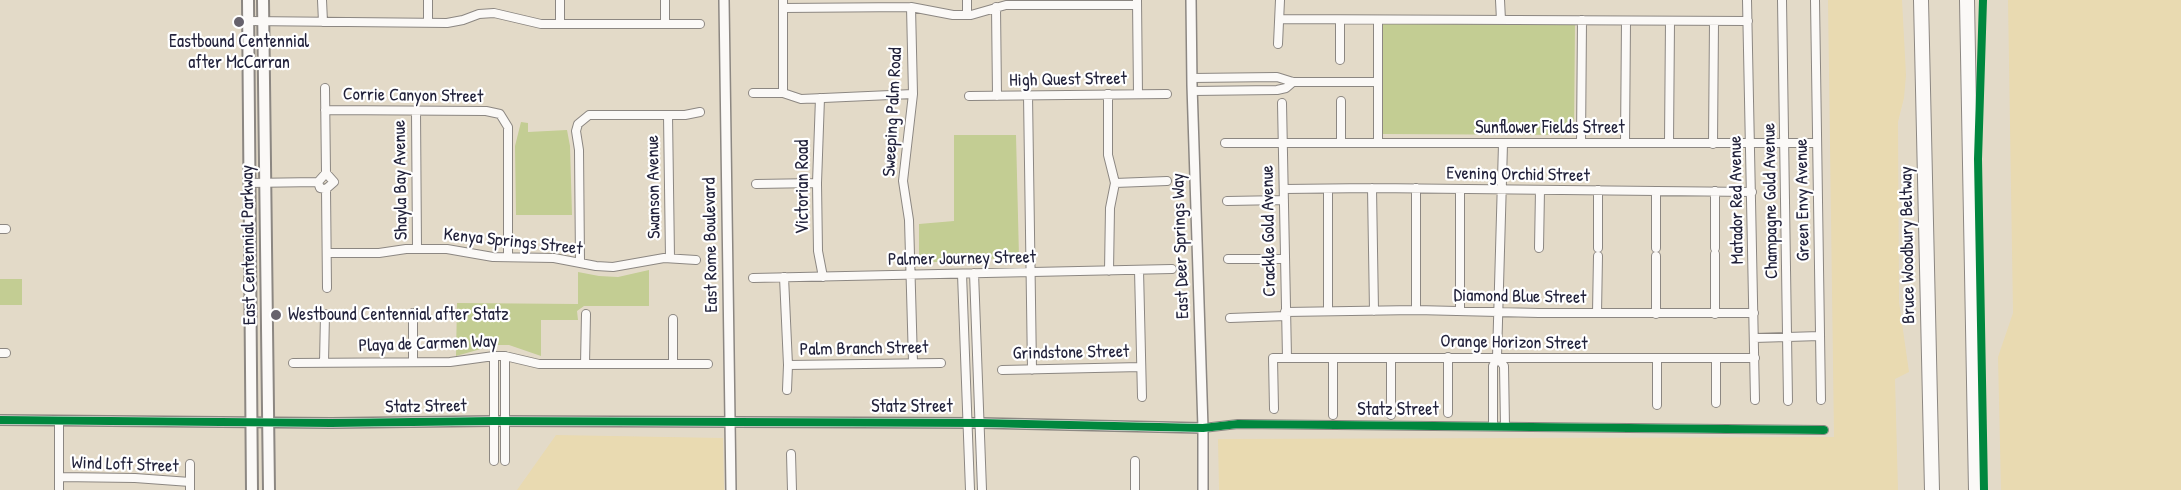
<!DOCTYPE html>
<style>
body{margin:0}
canvas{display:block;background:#e3dac8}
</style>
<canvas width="2181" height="490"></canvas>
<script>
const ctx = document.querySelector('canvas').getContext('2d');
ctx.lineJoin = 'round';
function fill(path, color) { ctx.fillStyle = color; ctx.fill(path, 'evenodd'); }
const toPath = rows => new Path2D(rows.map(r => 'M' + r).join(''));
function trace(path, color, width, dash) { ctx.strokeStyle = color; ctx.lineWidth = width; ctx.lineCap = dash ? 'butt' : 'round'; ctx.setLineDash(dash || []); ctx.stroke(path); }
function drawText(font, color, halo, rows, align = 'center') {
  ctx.font = font + ' "Patrick Hand",sans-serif'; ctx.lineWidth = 4.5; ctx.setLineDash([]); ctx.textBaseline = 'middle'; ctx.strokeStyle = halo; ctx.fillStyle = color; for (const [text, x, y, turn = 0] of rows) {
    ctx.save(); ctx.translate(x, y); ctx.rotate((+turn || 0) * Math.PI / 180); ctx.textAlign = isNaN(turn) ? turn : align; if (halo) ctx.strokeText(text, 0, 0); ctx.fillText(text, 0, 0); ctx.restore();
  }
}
const green = toPath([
 [1381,22,1575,23,1574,135,1381,134],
 [521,122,528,123,528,132,567,130,570,146,572,215,516,215,515,146],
 [954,135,1016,135,1019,257,919,263,919,224,954,221],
 [649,270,649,306,584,306,577,311,578,320,541,320,541,356,509,345,495,345,456,356,457,303,578,304,578,272,599,276,618,277],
 [0,279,22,279,22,305,0,305]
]);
const sand = toPath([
 [1828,0,1902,0,1906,75,1904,98,1898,122,1899,302,1909,372,1895,379,1898,490,1219,490,1218,439,1834,437],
 [2008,0,2181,0,2181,490,2001,490,1998,357,2013,313],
 [556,435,723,438,724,490,517,490]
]);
const minor = toPath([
 [322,0,323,22],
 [560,0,560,24],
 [783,0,783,93],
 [967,0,967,15],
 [1137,0,1138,94],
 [1500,0,1501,20],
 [1747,0,1755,400],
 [1782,0,1788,401],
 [1815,0,1821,400],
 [911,7,913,94,903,181,909,220,913,362],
 [996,7,997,96],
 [783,8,911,7,953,15,971,15,1006,5,1137,5],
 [1281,19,1748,21],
 [248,21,447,23,463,20,479,14,494,13,541,24,700,24],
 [428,22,428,0],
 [665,24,665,0],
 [1278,44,1280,0],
 [1340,60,1340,20],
 [1192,78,1277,77,1293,82,1378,82],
 [325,88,326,173],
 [1192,91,1277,90,1286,88,1293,82],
 [753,93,783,93,801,99,913,94],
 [1108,94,1108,155,1115,183,1110,208,1109,271],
 [1028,95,1032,370],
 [969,96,1167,94],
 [820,98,817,183,818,251,823,277],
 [1282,103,1287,358],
 [325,110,486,111,500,114,508,127,508,257],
 [416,111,417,249],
 [668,115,670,258],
 [1225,143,1817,143],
 [1341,143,1341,101],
 [1378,143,1378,20],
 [1581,143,1582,20],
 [1625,143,1626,21],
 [1669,143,1670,21],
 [1713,144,1714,21],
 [326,173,334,182,326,189,320,188,318,182,326,173],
 [249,183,318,182],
 [1115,183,1167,181],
 [756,184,817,183],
 [1372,188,1374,311],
 [326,189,327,288],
 [1284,189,1372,188,1752,192],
 [1328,189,1328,311],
 [1460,189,1460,311],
 [1656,191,1656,248],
 [1715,191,1715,248],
 [1227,201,1284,200],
 [0,229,6,229],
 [1539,248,1540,190],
 [1598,248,1598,190],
 [327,253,379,253,406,249,447,249,493,257,554,258,596,266,613,267,664,258,696,260],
 [1656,256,1656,314],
 [1228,259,1285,259],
 [580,262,579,150,576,131,578,124,589,115,685,115,700,112],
 [1139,270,1142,397],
 [974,273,982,490],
 [962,274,970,490],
 [784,277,788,365,787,390],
 [753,278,1172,269],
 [1416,310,1416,188],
 [1285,312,1416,310,1539,313,1754,313],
 [413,313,413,362],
 [1597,313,1598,256],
 [1715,314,1715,254],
 [1230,318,1286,316],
 [1754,338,1820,336],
 [0,353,6,353],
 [1497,357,1504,366,1505,426],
 [1333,358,1333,415],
 [1391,358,1391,415],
 [1657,359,1657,405],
 [293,363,450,362,494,356,505,356,539,364,708,364],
 [324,363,325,314],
 [585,364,586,314],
 [673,364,673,319],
 [788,365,941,363],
 [1002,370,1141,367],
 [1716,403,1716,359],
 [1274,409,1273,358,1755,358],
 [1448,413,1448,357],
 [1493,426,1493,366,1497,357,1503,144],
 [1203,428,1238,424,1824,430],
 [791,454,792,490],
 [494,461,494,356],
 [505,461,505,356],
 [1135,461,1135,490],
 [190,464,190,490],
 [59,477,135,478,190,482],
 [59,490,59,421]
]);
const tertiary = toPath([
 [724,0,731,490],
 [1191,0,1192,85,1203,428,1203,490],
 [0,420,331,423,494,421,981,423,1203,428]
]);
const secondary = toPath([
 [248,0,252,490],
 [263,0,269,490]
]);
const motorway = toPath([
 [1921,0,1932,490],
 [1967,0,1976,490]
]);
const cycleway = toPath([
 [1983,0,1978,159,1984,490],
 [0,420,331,423,494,421,981,423,1203,428,1238,424,1824,430]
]);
const markers = [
 [239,22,6,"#66626c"],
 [276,315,6,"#66626c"]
];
const poiNames = [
 ["Eastbound Centennial",239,42],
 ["after McCarran",239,63],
 ["Westbound Centennial after Statz",288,315,"left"]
];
const streetNames = [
 ["High Quest Street",1068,80,-1],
 ["Corrie Canyon Street",413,96,1],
 ["Sweeping Palm Road",893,112,-87],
 ["Sunflower Fields Street",1550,128],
 ["Evening Orchid Street",1518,175,1],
 ["Shayla Bay Avenue",401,180,-91],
 ["Swanson Avenue",654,187,-91],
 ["Victorian Road",803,187,-90],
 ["Matador Red Avenue",1737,200,-91],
 ["Green Envy Avenue",1803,200,-91],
 ["Champagne Gold Avenue",1771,201,-91],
 ["Crackle Gold Avenue",1269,231,-91],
 ["Kenya Springs Street",513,242,6],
 ["East Centennial Parkway",249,245,-91],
 ["East Rome Boulevard",711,245,-91],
 ["Bruce Woodbury Beltway",1908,245,-91],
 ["East Deer Springs Way",1181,246,-92],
 ["Palmer Journey Street",962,259,-1],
 ["Diamond Blue Street",1520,297,1],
 ["Orange Horizon Street",1514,343,1],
 ["Playa de Carmen Way",428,344,-2],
 ["Palm Branch Street",864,349,-1],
 ["Grindstone Street",1071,353,-1],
 ["Statz Street",426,407,-1],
 ["Statz Street",912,407],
 ["Statz Street",1398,410],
 ["Wind Loft Street",125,465,2]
];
fill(green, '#c3cd93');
fill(sand, '#e9dab1');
trace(minor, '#8c8782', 10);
trace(tertiary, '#8c8782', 12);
trace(secondary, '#8c8782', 14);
trace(motorway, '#8c8782', 16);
trace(minor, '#fbf9f7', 8);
trace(tertiary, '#fbf9f7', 9);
trace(secondary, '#fbf9f7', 10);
trace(motorway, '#fbf9f7', 14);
trace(cycleway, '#00873e', 8);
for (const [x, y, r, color] of markers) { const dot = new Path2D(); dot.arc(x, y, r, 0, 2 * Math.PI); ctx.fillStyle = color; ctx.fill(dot); trace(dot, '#fff', 2); }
drawText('18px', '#22223b', '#fff', poiNames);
drawText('18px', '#22223b', '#fff', streetNames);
</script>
